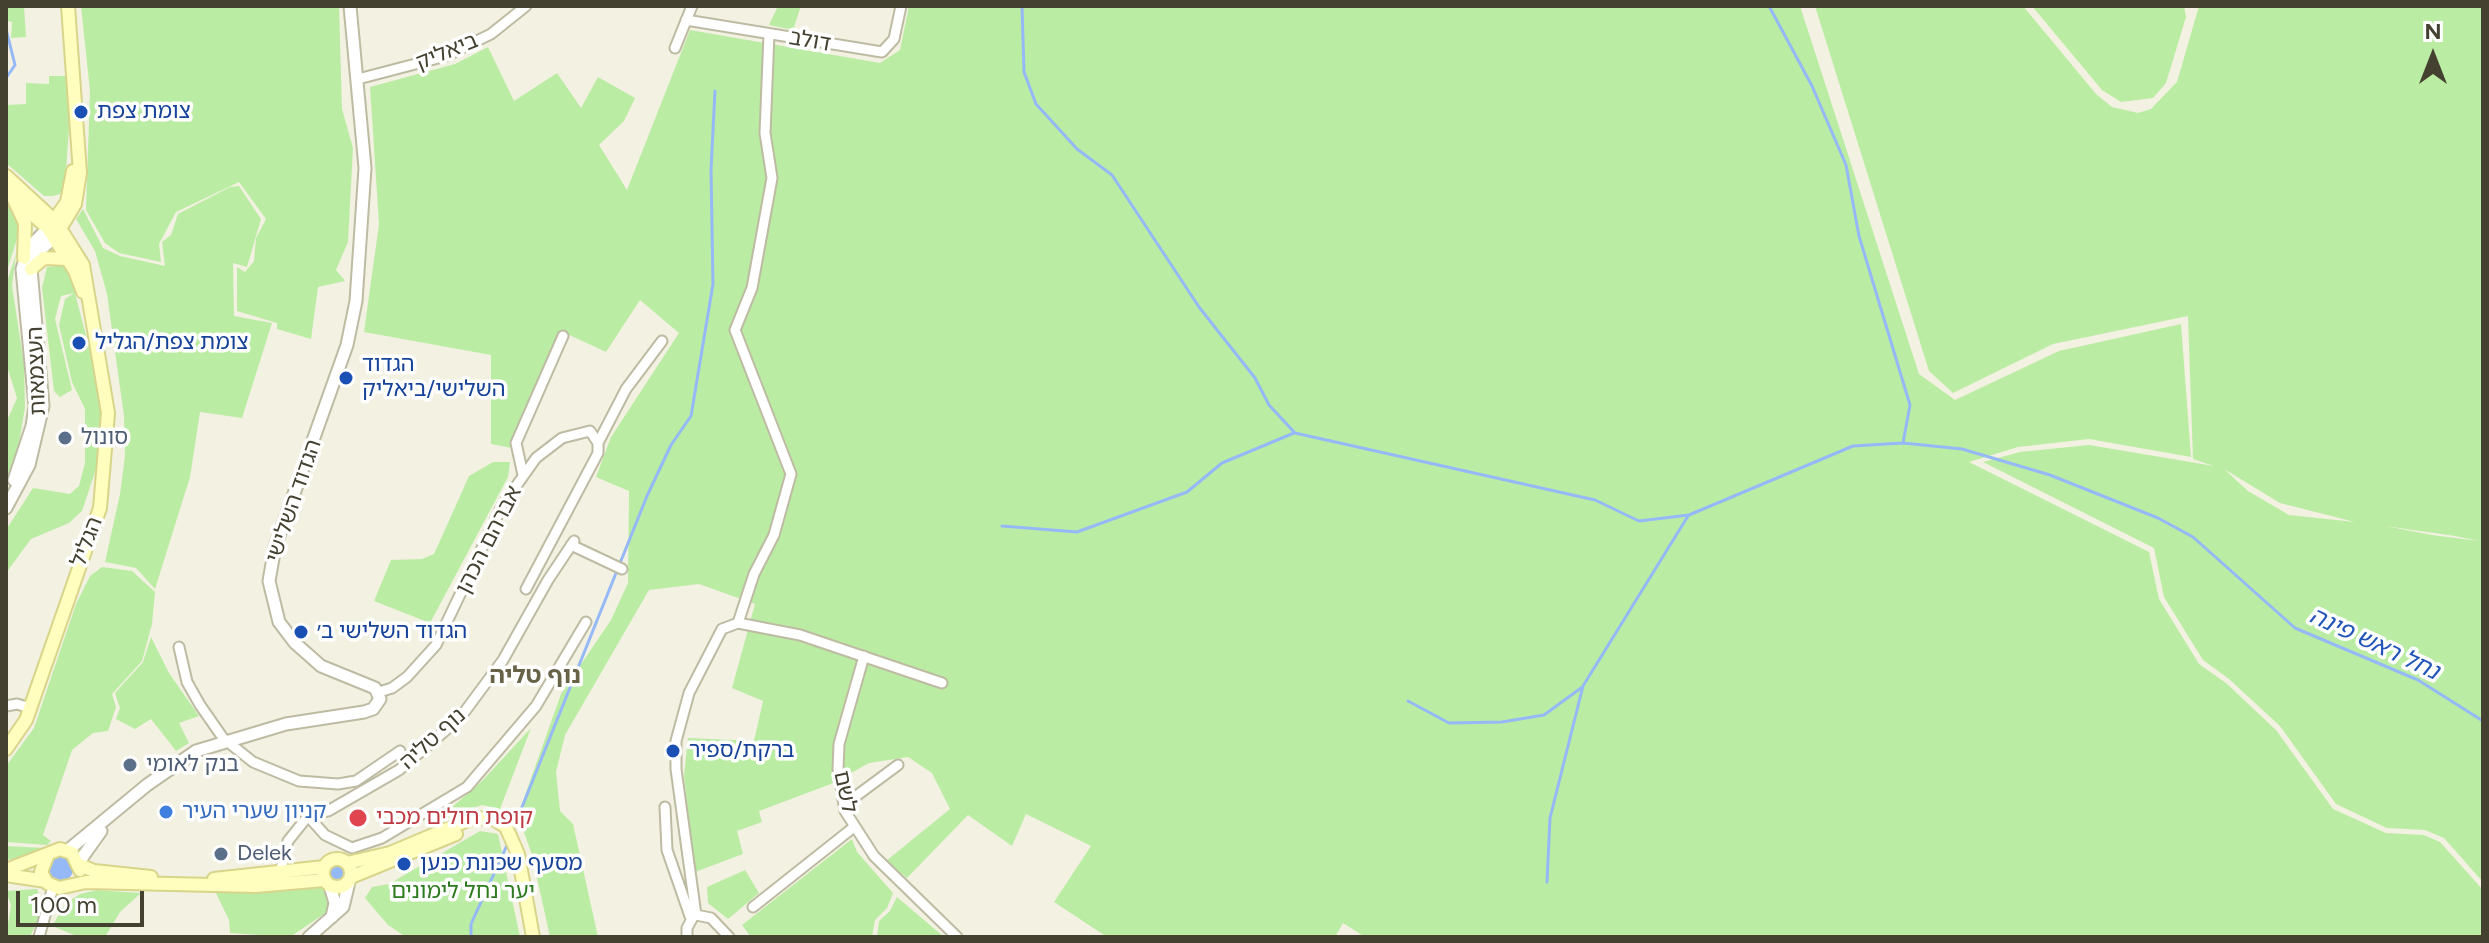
<!DOCTYPE html>
<meta charset="utf-8">
<style>
body{margin:0}
#map{position:relative;width:2489px;height:943px;overflow:hidden;background:#f3f1e1;font-family:Figtree,sans-serif}
canvas{display:block}
.frame{position:absolute;inset:0;border:8px solid #444131;pointer-events:none}
.north{position:absolute;left:2393px;top:16px;width:80px;height:80px;-webkit-text-stroke:6px #fff;paint-order:stroke;rotate:0deg;font-size:22px;font-weight:700;line-height:32px;text-align:center;color:#444131}
.north::after{content:'';display:block;margin:auto;width:28px;height:36px;background:#444131;clip-path:polygon(50% 0,100% 100%,50% 72%,0 100%)}
.scale{position:absolute;left:16px;top:891px;width:128px;height:36px;box-sizing:border-box;border:4px solid #444131;border-top:0;padding-left:10px;font-size:24px;line-height:28px;white-space:nowrap;color:#444131;-webkit-text-stroke:6px #fff;paint-order:stroke}
</style>
<div id="map">
<canvas width="2489" height="943"></canvas>
<div class="frame"></div>
<div class="north">N</div>
<div class="scale">100 m</div>
</div>
<script>
const ctx = document.querySelector('canvas').getContext('2d');
ctx.lineJoin = 'round';
function fill(path, color) { ctx.fillStyle = color; ctx.fill(path, 'evenodd'); }
const toPath = rows => new Path2D(rows.map(r => 'M' + r).join(''));
function trace(path, color, width, dash) { ctx.strokeStyle = color; ctx.lineWidth = width; ctx.lineCap = dash ? 'butt' : 'round'; ctx.setLineDash(dash || []); ctx.stroke(path); }
function drawText(font, color, halo, rows, align = 'center') {
  ctx.font = font + ' Figtree,"Noto Sans Hebrew",sans-serif'; ctx.lineWidth = 7; ctx.setLineDash([]); ctx.textBaseline = 'middle'; ctx.strokeStyle = halo; ctx.fillStyle = color; for (const [text, x, y, turn = 0] of rows) {
    ctx.save(); ctx.translate(x, y); ctx.rotate((+turn || 0) * Math.PI / 180); ctx.textAlign = isNaN(turn) ? turn : align; if (halo) ctx.strokeText(text, 0, 0); ctx.fillText(text, 0, 0); ctx.restore();
  }
}
const green = toPath([
 [6,6,24,6,26,37,11,38,12,22,6,21],
 [81,6,339,6,342,109,353,148,348,242,336,270,345,281,318,287,311,339,277,329,277,323,237,311,237,267,245,272,254,261,256,238,266,219,239,182,176,212,159,244,161,262,119,253,105,243,86,210,90,91],
 [778,6,801,6,793,30,769,25],
 [909,6,1800,6,1919,374,1955,400,2059,351,2181,324,2191,457,2089,439,2018,447,1969,462,2149,552,2159,599,2199,664,2226,683,2276,730,2333,809,2386,833,2424,835,2440,842,2483,890,2483,937,1365,937,1343,923,1335,937,1107,937,1054,902,1091,846,1026,814,1012,846,968,815,907,878,886,861,950,809,932,773,908,757,869,763,831,784,759,811,762,822,737,831,743,854,695,872,684,776,688,738,754,741,763,701,732,688,755,604,699,584,649,590,565,735,556,772,560,811,573,824,598,937,550,937,532,855,518,815,561,694,611,620,628,583,629,491,596,477,611,437,679,333,640,300,606,352,565,333,512,448,491,444,491,355,364,332,379,224,370,87,455,64,488,47,514,101,557,73,581,108,598,77,635,98,624,121,599,145,627,190,690,30,880,63,900,50],
 [1815,6,2023,6,2096,94,2112,107,2138,113,2151,109,2177,82,2199,6,2483,6,2483,882,2444,838,2425,830,2387,828,2336,804,2280,726,2229,679,2203,660,2164,597,2154,548,1983,462,2020,452,2089,445,2214,466,2193,459,2188,316,2053,344,1953,393,1929,371],
 [2224,469,2280,503,2355,522,2289,515,2248,491],
 [2385,526,2455,536,2479,541,2432,535],
 [2032,6,2184,6,2186,17,2166,83,2153,98,2121,102,2102,90],
 [49,76,69,76,70,114,65,185,60,194,53,196,44,196,6,163,6,105,26,104,26,83,49,84],
 [239,186,261,219,247,267,233,263,234,316,272,323,242,418,200,412,190,477,155,589,136,568,105,562,120,494,125,456,124,416,107,294,95,251,76,219,83,209,103,248,120,256,165,266,162,242,171,235,178,214,230,187],
 [6,196,18,212,20,229,6,274],
 [16,254,12,286,24,364,25,407,18,450,6,483,6,423,17,398,6,363,6,285],
 [67,265,80,291,75,293,103,402,104,445,82,511,69,523,31,539,6,573,6,530,33,488,70,494,79,486,85,463,85,409,72,382,59,325,65,299,74,293,61,296,55,319,72,390,60,397,54,391,42,288,47,267],
 [493,462,510,462,508,477,430,623,374,601,391,560,422,559,434,554,469,476],
 [102,567,132,571,155,592,152,624,142,661,112,694,116,707,108,731,93,733,72,750,43,835,51,841,47,845,6,842,6,766,34,728,76,604,90,576],
 [151,637,169,673,199,716,179,723,189,743,176,751,151,719,135,729,116,719,120,708,115,693,143,662],
 [531,728,500,809,482,805,461,812,420,835,482,781],
 [480,831,498,834,520,937,406,937,388,925,365,898,372,887,389,884],
 [852,839,857,852,893,893,887,908,875,920,872,937,751,937,742,925],
 [6,846,46,848,31,856,6,860],
 [745,870,759,893,728,919,708,903,707,887],
 [315,885,328,891,330,910,290,937,230,933,229,920,214,889],
 [37,889,44,905,30,937,6,937,11,905,6,891],
 [97,890,141,893,120,912,105,937,79,937,52,926,66,903,80,894],
 [897,897,944,937,877,937,879,921,890,911]
]);
const water = toPath([
 '49 869a12 12 0 1 1 24 0a12 12 0 1 1-24 0Z',
 '327 874a11 11 0 1 1 22 0a11 11 0 1 1-22 0Z'
]);
const stream = toPath([
 [1022,6,1024,72,1036,104,1077,149,1112,175,1199,307,1255,378,1269,405,1295,433,1595,500,1639,521,1689,515,1853,446,1903,443],
 [1769,6,1812,86,1846,165,1859,236,1910,405,1903,443,1962,449,2050,475,2158,518,2193,537,2295,628,2418,680,2483,721],
 [6,29,15,65,6,78],
 [1002,526,1077,532,1187,492,1222,463,1294,433],
 [1408,701,1449,723,1502,722,1544,715,1581,688],
 [512,832,647,496,671,445,691,416,713,284,711,170,715,91],
 [1547,882,1550,818,1583,686,1688,516],
 [471,937,471,924,508,843]
]);
const minor = toPath([
 [686,20,882,52,894,39,901,6],
 [675,48,692,6],
 [358,79,446,56,491,34,526,6],
 [598,443,626,389,662,341],
 [523,475,516,443,563,336],
 [571,545,622,569],
 [738,623,754,574,774,535,791,474,735,330,752,288,772,178,765,133,769,34],
 [179,647,187,682,200,705,223,738,253,762,299,781,338,784,356,781,400,751],
 [864,656,839,744,838,769,845,811,874,856,957,937],
 [379,692,392,688,407,677,436,645,502,506,536,458,562,438,590,431,598,443,598,453,526,589],
 [6,706,17,704,30,708],
 [844,805,898,765],
 [665,807,667,850,691,919],
 [308,816,325,835,352,848,382,838,467,787,536,706,586,622],
 [280,873,288,841,308,816,328,811,399,770,460,718,503,660,548,580,574,541],
 [753,907,854,827],
 [696,915,676,769,676,741,689,693,722,629,738,623,800,635,942,683],
 [696,915,711,918,729,937],
 [39,937,53,887],
 [687,937,687,928,693,917]
]);
const tertiary = toPath([
 [14,480,32,426,35,406,22,269,28,249,48,228],
 [6,508,29,465,43,406,31,269,38,252,55,237],
 [67,851,147,785,196,751,286,724,364,712,373,709,380,699,375,688,321,666,295,643,279,622,269,581,275,547,347,345,356,301,365,168,350,6],
 [79,862,101,831],
 [330,886,335,903,332,917],
 [309,937,343,907,349,882]
]);
const secondary = toPath([
 [6,176,56,222,83,265,108,413,100,508,26,720,6,749],
 [6,192,48,228,75,271,83,292],
 [15,202,25,223,24,258],
 [50,226,67,202,73,171],
 [55,237,75,204,80,173,68,6],
 [31,269,44,258,67,259],
 [48,854,41,872,47,883,59,888,86,882,256,886,324,880],
 '323 873a14 14 0 1 1 28 0a14 14 0 1 1-28 0Z',
 [347,863,390,853,473,818,494,819,506,827,518,854,533,937],
 [80,865,94,871,151,877],
 [6,870,60,849,72,853,80,870],
 [6,875,46,881],
 [351,877,456,834],
 [214,879,324,867]
]);
const markers = [
 [81,112,8,"#1a4fb4"],
 [79,343,8,"#1a4fb4"],
 [346,378,8,"#1a4fb4"],
 [65,438,8,"#5c6f8a"],
 [301,632,8,"#1a4fb4"],
 [673,751,8,"#1a4fb4"],
 [130,765,8,"#5c6f8a"],
 [166,812,8,"#3f7fe0"],
 [358,818,10,"#e0444e"],
 [221,854,8,"#5c6f8a"],
 [404,864,8,"#1a4fb4"]
];
const streetNames = [
 ["דולב",810,41,10],
 ["ביאליק",447,52,-22],
 ["העצמאות",37,371,-92],
 ["הגדוד השלישי",294,501,-71],
 ["אברהם הכהן",489,540,-63],
 ["הגליל",87,542,-69],
 ["נוף טליה",433,739,-42],
 ["לשם",845,792,78]
];
const transitNames = [
 ["צומת צפת",97,112],
 ["צומת צפת/הגליל",95,343],
 ["הגדוד",362,365],
 ["השלישי/ביאליק",362,390],
 ["הגדוד השלישי ב׳",317,632],
 ["ברקת/ספיר",689,751],
 ["מסעף שכונת כנען",420,864]
];
const serviceNames = [
 ["סונול",81,438],
 ["בנק לאומי",146,765],
 ["Delek",237,854]
];
const shopNames = [
 ["קניון שערי העיר",182,812]
];
const healthNames = [
 ["קופת חולים מכבי",376,818]
];
const parkNames = [
 ["יער נחל לימונים",463,892]
];
const waterNames = [
 ["נחל ראש פינה",2374,644,25]
];
const neighbourhoodNames = [
 ["נוף טליה",535,676]
];
fill(green, '#bbeca4');
fill(water, '#95b8f7');
trace(stream, '#95b8f7', 3);
trace(minor, '#bebba3', 13);
trace(tertiary, '#bebba3', 15);
trace(secondary, '#d8d58b', 16);
trace(minor, '#fff', 9);
trace(tertiary, '#fff', 11);
trace(secondary, '#fffebe', 12);
for (const [x, y, r, color] of markers) { const dot = new Path2D(); dot.arc(x, y, r, 0, 2 * Math.PI); ctx.fillStyle = color; ctx.fill(dot); trace(dot, '#fff', 3); }
drawText('22px', '#444131', '#fff', streetNames);
drawText('22px', '#164399', '#fff', transitNames, 'left');
drawText('22px', '#4e5e75', '#fff', serviceNames, 'left');
drawText('22px', '#366cbe', '#fff', shopNames, 'left');
drawText('22px', '#be3a42', '#fff', healthNames, 'left');
drawText('22px', '#2d7b1f', '#fff', parkNames);
drawText('italic 24px', '#2155ba', '#fff', waterNames);
drawText('bold 24px', '#686247', '#fff', neighbourhoodNames);
</script>
